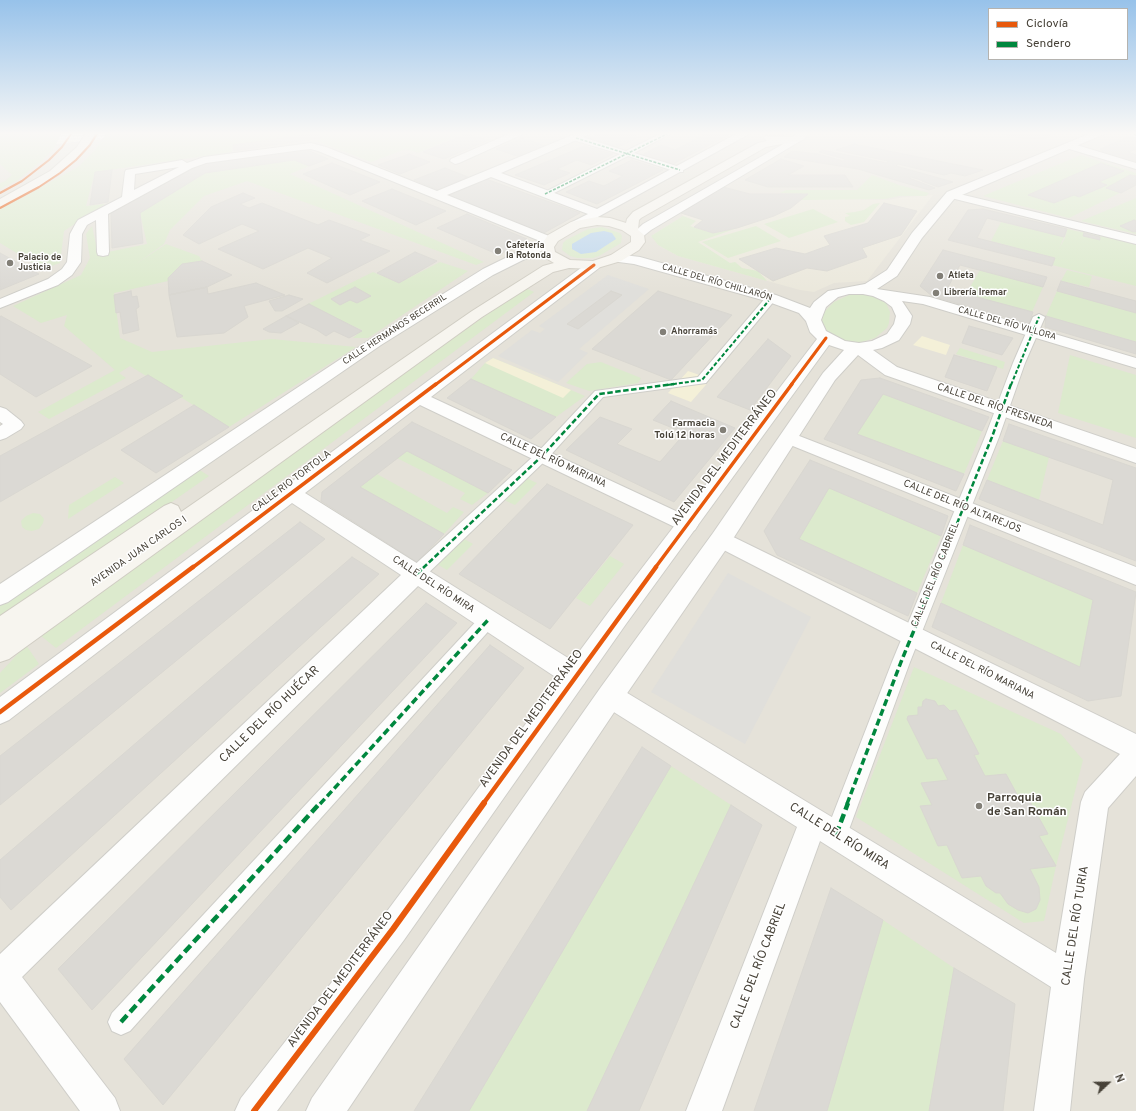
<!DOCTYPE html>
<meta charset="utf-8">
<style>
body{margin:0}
#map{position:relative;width:1136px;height:1111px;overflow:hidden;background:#f1f0ec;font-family:Overpass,sans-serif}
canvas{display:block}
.legend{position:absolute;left:988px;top:8px;width:140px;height:52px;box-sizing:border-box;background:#fff;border:1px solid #b5b3af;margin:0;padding:5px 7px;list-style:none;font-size:12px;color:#474238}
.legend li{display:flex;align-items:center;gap:8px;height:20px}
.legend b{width:20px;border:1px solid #b5b3af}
.north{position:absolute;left:1088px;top:1063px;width:40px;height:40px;-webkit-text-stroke:3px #fff;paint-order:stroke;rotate:68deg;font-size:11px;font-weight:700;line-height:16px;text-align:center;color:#474238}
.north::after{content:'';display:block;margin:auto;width:14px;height:18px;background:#474238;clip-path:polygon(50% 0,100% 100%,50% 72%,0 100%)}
</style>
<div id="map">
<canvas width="1136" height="1111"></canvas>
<ul class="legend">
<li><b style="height:5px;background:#e8590c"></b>Ciclovía</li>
<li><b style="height:5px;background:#00873e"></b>Sendero</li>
</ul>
<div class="north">N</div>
</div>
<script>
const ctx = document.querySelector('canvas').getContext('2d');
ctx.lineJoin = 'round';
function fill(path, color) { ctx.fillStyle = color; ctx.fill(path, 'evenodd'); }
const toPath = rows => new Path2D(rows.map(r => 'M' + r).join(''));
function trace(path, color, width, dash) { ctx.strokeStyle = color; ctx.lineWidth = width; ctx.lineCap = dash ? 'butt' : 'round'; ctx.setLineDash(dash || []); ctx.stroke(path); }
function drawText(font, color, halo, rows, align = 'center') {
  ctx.font = font + ' Overpass,sans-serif'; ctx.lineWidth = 3; ctx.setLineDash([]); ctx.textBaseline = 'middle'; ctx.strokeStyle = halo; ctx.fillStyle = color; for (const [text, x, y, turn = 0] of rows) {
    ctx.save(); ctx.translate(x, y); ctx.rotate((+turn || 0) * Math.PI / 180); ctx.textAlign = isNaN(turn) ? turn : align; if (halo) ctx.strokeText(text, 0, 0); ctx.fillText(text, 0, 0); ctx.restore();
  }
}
const residential = toPath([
 [0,134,47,145,146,134,1136,134,1136,1111,0,1111]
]);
const education = toPath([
 [723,187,750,194,838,199,888,200,904,197,933,195,867,281,834,283,814,292,800,290,678,256,658,245,651,236,683,216,681,213]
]);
const green = toPath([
 [0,134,61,134,55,147,44,159,18,180,0,189,0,183,5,181,12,175,0,164],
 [106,134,312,134,233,145,232,152,95,172,86,206,105,204,64,231,60,263,43,269,0,243,0,209,78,167,96,149],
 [319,134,462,134,418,153,406,149,371,162,317,141,321,138],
 [1081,155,1136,173,1136,185,1069,218,983,196],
 [294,160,309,166,290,174,484,262,476,265,247,181,204,196,170,230,164,244,136,264,166,244,199,256,202,261,182,264,168,281,114,293,120,338,152,352,272,339,356,347,229,427,130,366,119,373,126,378,49,419,38,412,115,370,64,326,67,315,41,323,13,306,81,275,90,258,86,234,92,226,98,254,147,244,140,213,205,173],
 [872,175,899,185,929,193,926,196,899,196,885,199,801,200,807,194,780,193,786,190,857,190],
 [1136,198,1136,234,1081,221],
 [880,203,864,222,851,225,845,221,845,217,850,216,845,213,855,212,864,210,873,204],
 [813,209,838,222,789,238,764,224],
 [683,216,696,221,690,226,713,233,737,228,698,242,730,263,735,262,742,268,758,271,767,281,678,256,658,245,651,236],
 [1001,222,1064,237,1059,249,1065,238,1067,229,1136,244,1136,286,1052,265,1055,258,991,241],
 [756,226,781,241,728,258,702,242],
 [602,227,620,233,622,236,621,243,599,256,593,258,577,258,570,256,562,250,563,243,566,240,588,229],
 [440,262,468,271,368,338,353,338,362,330,306,305,373,272,399,283],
 [980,270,1043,287,1032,312,966,294],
 [1067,270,1092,276,1089,287,1061,281],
 [525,288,534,292,56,648,35,631],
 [1057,291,1136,313,1136,342,1046,316],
 [858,294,870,295,886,303,890,312,889,323,887,328,875,338,862,342,845,342,825,331,822,323,823,313,834,302,849,295],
 [960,348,1005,362,1003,369,956,354],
 [1070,355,1136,375,1136,438,1058,413],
 [493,358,571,390,585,396,556,417,471,379,485,363],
 [601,362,641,378,638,383,589,391,566,383,587,364],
 [883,394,982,431,964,474,857,434],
 [1003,441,1049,457,1039,500,987,480],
 [407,451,488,493,472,505,460,499,465,493,397,458],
 [198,469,209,476,0,622,0,602],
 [377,474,447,513,453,507,464,512,444,534,360,487],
 [115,477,124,483,68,519,69,505],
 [526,478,537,483,515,505,504,500],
 [829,488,941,536,917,593,799,539],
 [33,513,40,514,44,519,43,523,39,529,32,531,26,530,22,527,21,521,26,516],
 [461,537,473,544,447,570,435,563],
 [963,545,1093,600,1080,667,941,603],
 [610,556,624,564,590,606,576,598],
 [26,645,39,664,0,693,0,673],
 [914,667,1061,734,1083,760,1056,866,1044,921,1024,923,856,817],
 [671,766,731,805,587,1111,469,1111],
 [883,920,954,968,929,1111,827,1111]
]);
const sand = toPath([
 [922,336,950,345,946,355,913,345],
 [493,358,571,390,563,398,485,363],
 [688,371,711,379,691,402,668,393]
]);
const parking = toPath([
 [608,275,649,289,579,349,588,353,558,382,498,356,532,330,540,333,545,329,539,326],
 [728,573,811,617,745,744,651,692]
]);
const water = toPath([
 [604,231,612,233,616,239,596,252,581,254,572,249,572,244,591,233]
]);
const building = toPath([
 [312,134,318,134,320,138,234,151,233,145,312,134],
 [467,134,489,140,444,159,423,152,467,134],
 [599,134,630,134,639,137,618,147,590,138,599,134],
 [706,134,730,134,673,164,642,155,661,145,675,150,706,134],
 [1004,134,1051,134,1046,139,1020,138,1004,134],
 [1133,135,1136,136,1136,149,1128,152,1136,155,1136,163,1103,153,1100,149,1133,135],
 [522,138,545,146,520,157,496,149,522,138],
 [854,144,983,170,965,176,951,173,944,175,898,164,896,166,953,182,938,187,922,181,924,181,911,177,909,178,935,188,929,190,858,169,784,157,792,151,818,154,843,161,845,159,819,152,822,150,887,163,888,161,836,150,854,144],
 [584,146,613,154,591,165,577,160,557,169,570,173,544,185,515,175,584,146],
 [305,149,328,159,309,166,294,160,205,173,140,213,143,243,112,248,111,213,195,165,305,149],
 [409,154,430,162,400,174,378,165,409,154],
 [781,159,804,166,788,175,845,175,853,187,768,187,745,180,781,159],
 [632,160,663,170,597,204,566,192,589,181,604,186,623,176,609,171,632,160],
 [332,163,380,182,350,195,303,174,332,163],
 [1101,163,1124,171,1099,182,1107,185,1079,197,1074,195,1054,203,1028,195,1101,163],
 [445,168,468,177,438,190,414,180,445,168],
 [112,170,108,202,90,205,95,172,112,170],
 [1130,175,1136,176,1136,185,1121,193,1106,188,1130,175],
 [486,179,580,213,542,234,448,196,486,179],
 [723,187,750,194,808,194,791,208,774,216,737,228,713,233,694,227,703,220,681,213,723,187],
 [392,189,446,211,416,225,362,201,392,189],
 [243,193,255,198,240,204,249,208,262,203,318,225,329,220,370,235,360,240,390,251,327,283,307,273,332,258,308,248,263,269,218,249,259,231,242,224,199,244,183,235,211,207,243,193],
 [884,203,917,211,901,235,862,248,867,257,827,271,807,268,773,281,739,259,776,248,805,254,830,245,824,236,868,223,884,203],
 [983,209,1067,229,1064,237,987,218,977,238,1055,258,1052,266,948,240,968,210,983,209],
 [467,214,527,239,499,255,437,228,467,214],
 [1134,220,1136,221,1136,232,1133,232,1120,226,1134,220],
 [1084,233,1100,237,1100,240,1083,236,1084,233],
 [943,250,1047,277,1043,287,960,265,947,289,1033,312,1029,324,932,296,920,286,943,250],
 [415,252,437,261,399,283,377,273,415,252],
 [0,253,39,274,0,290,0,253],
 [202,261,232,275,207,287,169,295,168,278,182,264,202,261],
 [1061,281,1136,301,1136,313,1057,291,1061,281],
 [256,283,285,295,244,306,248,317,224,333,177,337,169,295,207,287,208,294,256,283],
 [355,287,371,296,357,303,350,300,340,305,331,299,355,287],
 [131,291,132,297,137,296,139,307,136,309,139,330,123,334,120,312,116,313,114,295,131,291],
 [611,291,622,295,578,329,567,324,611,291],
 [658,291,732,315,671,380,592,349,658,291],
 [289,295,303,299,282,311,275,311,269,301,289,295],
 [309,304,362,331,349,338,334,331,326,336,317,330,286,316,309,304],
 [1,316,92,366,36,397,0,374,0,317,1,316],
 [286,316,299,323,281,333,269,332,263,329,286,316],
 [1046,316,1136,342,1136,354,1045,327,1046,316],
 [969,326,1013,338,1002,355,962,343,969,326],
 [768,339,791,356,750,410,717,397,768,339],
 [954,355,997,367,987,391,945,377,954,355],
 [148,375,183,396,0,502,0,456,148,375],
 [880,378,989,417,982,431,883,394,857,434,964,474,956,491,824,439,861,380,880,378],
 [471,379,556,417,531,439,447,398,471,379],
 [671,401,735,428,674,502,566,450,600,417,632,429,617,444,660,462,685,433,653,420,671,401],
 [194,405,229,427,156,473,121,450,194,405],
 [412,422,512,470,488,493,407,451,360,487,444,534,417,562,321,501,322,492,412,422],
 [1009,424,1136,468,1136,561,979,499,987,480,1103,525,1113,480,1003,441,1009,424],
 [810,460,948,516,941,536,829,488,799,539,917,593,908,616,777,555,764,531,810,460],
 [547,484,633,525,550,629,459,574,547,484],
 [300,522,325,539,0,805,0,756,300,522],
 [970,525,1136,592,1121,696,1088,701,932,627,941,603,1080,667,1093,600,963,545,970,525],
 [352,557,379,574,11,910,0,897,0,860,352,557],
 [426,603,457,623,92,1010,58,969,426,603],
 [490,645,524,668,163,1105,124,1059,490,645],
 [926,699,935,701,938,706,944,705,950,711,956,710,979,754,974,755,985,776,1006,774,1019,798,1028,798,1048,834,1039,836,1056,866,1030,869,1039,887,1040,900,1036,909,1028,913,1018,910,1008,904,1000,893,996,893,986,886,981,876,962,878,947,845,938,846,920,806,932,805,921,783,948,780,937,758,927,759,907,719,908,716,918,715,918,707,922,707,923,701,926,699],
 [642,747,671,766,469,1111,414,1111,642,747],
 [731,805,762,825,639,1111,587,1111,731,805],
 [831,888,883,920,827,1111,754,1111,831,888],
 [954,968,1015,1004,1003,1111,929,1111,954,968]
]);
const pedestrian = toPath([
 [660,134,670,134,634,153,683,168,683,172,677,172,628,156,548,196,542,196,541,194,620,154,573,140,573,136,579,136,626,151,660,134],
 [1131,134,1136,134,1136,137,1131,136,1131,134],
 [771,295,776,298,775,300,706,383,603,397,547,459,422,579,416,581,410,579,408,574,410,569,537,453,595,391,698,377,767,296,771,295],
 [1039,314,1045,317,1025,363,999,437,910,662,847,835,844,843,836,846,828,843,825,835,892,662,985,437,1013,363,1033,317,1039,314],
 [488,613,494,615,497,620,494,625,130,1031,121,1035,112,1031,108,1022,112,1013,482,615,488,613]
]);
const minor = toPath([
 [509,134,523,134,459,163,455,164,450,161,451,159,509,134],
 [575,134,590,134,501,173,597,209,736,134,749,134,576,229,572,228,570,225,572,222,588,214,491,177,447,195,554,238,556,241,553,245,493,275,381,345,8,602,0,605,0,584,371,339,483,269,540,241,318,151,311,149,301,150,206,163,192,168,108,214,109,252,108,255,103,256,98,255,97,252,96,220,87,225,82,234,81,262,72,275,58,285,0,308,0,299,48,279,62,269,67,262,70,234,76,223,78,220,122,197,125,172,126,170,182,160,187,163,204,157,311,143,326,147,437,191,575,134],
 [179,167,134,190,135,174,179,167],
 [799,135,802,136,804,138,802,140,651,230,641,238,637,239,633,238,631,235,643,224,799,135],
 [1070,143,1136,163,1136,169,1066,148,1065,146,1066,144,1070,143],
 [951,192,1136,236,1136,244,947,197,945,195,947,193,951,192],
 [594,261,599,262,601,265,599,268,431,397,695,520,698,525,695,530,688,533,681,530,420,405,305,493,584,668,587,676,584,684,575,687,566,684,418,586,22,977,115,1098,120,1111,80,1111,0,1002,0,954,401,575,292,503,9,720,0,724,0,697,589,262,594,261],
 [0,407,6,409,21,421,24,425,21,429,6,438,0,440,0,426,3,424,0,422,0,407],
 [789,432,1136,567,1136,585,783,442,780,438,783,434,789,432],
 [721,531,1136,734,1136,776,1108,808,1084,979,1070,1111,1034,1111,1051,987,820,841,722,1111,686,1111,797,827,601,704,598,696,601,688,610,685,619,688,1056,953,1081,802,1085,792,1120,754,714,545,711,539,714,533,721,531]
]);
const tertiary = toPath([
 [1089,134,1104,134,955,198,922,238,897,276,877,289,930,297,1136,358,1136,368,923,304,902,301,912,316,910,324,899,340,882,348,873,350,897,367,1136,449,1136,463,885,375,858,355,835,380,729,545,619,705,347,1111,306,1111,312,1098,601,687,713,533,823,373,844,350,829,345,626,624,404,940,277,1111,235,1111,241,1098,382,918,610,610,817,339,810,332,806,321,799,313,766,301,634,264,611,261,609,258,611,255,616,254,640,257,776,295,810,308,814,302,828,291,865,284,887,270,912,233,947,192,1089,134],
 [849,294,863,294,873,296,884,301,892,307,896,316,894,324,887,334,872,341,859,343,845,341,826,331,821,320,826,307,838,297,849,294]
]);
const secondary = toPath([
 [85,134,95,134,85,151,58,175,36,189,0,208,0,199,50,171,77,147,85,134],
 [797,134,809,134,803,140,766,147,641,218,639,220,638,230,644,235,645,242,639,250,621,261,594,269,569,268,553,272,482,317,9,659,0,662,0,616,164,506,171,503,178,506,181,512,472,311,543,266,554,263,544,257,540,247,548,235,571,222,597,217,610,218,626,223,627,219,633,212,758,143,767,141,764,138,765,136,792,137,797,134],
 [597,225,609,226,622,230,631,236,631,242,611,255,593,261,570,260,555,252,554,247,558,241,580,228,597,225]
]);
const quietFar4 = toPath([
 [1134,134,1136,135],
 [576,138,680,170],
 [545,194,667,134]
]);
const quietFar3 = toPath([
 [667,385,702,380,771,298],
 [1011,385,1039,317]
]);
const quietFar2 = toPath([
 [423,568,542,456,599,394,674,384],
 [939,568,992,437,1011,384]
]);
const quietFar1 = toPath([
 [416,574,424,567],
 [320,804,488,620],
 [847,804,901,662,940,567]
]);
const quiet = toPath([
 [836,835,848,803],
 [121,1022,320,803]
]);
const cyclewayFar4 = toPath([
 [0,193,22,181,49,160,62,147,71,134],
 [0,208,39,187,60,173,76,160,90,145,97,134]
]);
const cyclewayFar3 = toPath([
 [435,385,594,265],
 [791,385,826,338]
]);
const cyclewayFar2 = toPath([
 [192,568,436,384],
 [655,568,792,384]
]);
const cyclewayFar1 = toPath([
 [0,712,193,567],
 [483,804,656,567]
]);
const cycleway = toPath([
 [254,1111,393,929,484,803]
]);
const markers = [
 [498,251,4,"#827f77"],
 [10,263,4,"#827f77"],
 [940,276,4,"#827f77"],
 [936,293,4,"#827f77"],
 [663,332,4,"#827f77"],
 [723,430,4,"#827f77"],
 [979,806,4,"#827f77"]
];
const farPoinames = [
 ["Cafetería",506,246],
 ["la Rotonda",506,256],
 ["Palacio de",18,258],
 ["Justicia",18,268],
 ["Atleta",948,276],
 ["Librería Iremar",944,293],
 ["Ahorramás",671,332]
];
const farStreetnames = [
 ["CALLE DEL RÍO CHILLARÓN",717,283,16],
 ["CALLE DEL RÍO VILLORA",1007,324,16],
 ["CALLE HERMANOS BECERRIL",395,330,-33]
];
const streetNames = [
 ["CALLE DEL RÍO FRESNEDA",995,407,19],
 ["CALLE DEL RÍO MARIANA",553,461,25],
 ["CALLE RIO TORTOLA",292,482,-37],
 ["CALLE DEL RÍO ALTAREJOS",962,507,22],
 ["AVENIDA JUAN CARLOS I",139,552,-35],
 ["CALLE DEL RÍO CABRIEL",936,575,-68],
 ["CALLE DEL RÍO MIRA",433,585,33],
 ["CALLE DEL RÍO MARIANA",982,671,27]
];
const poiNames = [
 ["Farmacia",715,424],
 ["Tolú 12 horas",715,436]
];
const nearStreetnames = [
 ["AVENIDA DEL MEDITERRÁNEO",725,458,-53],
 ["CALLE DEL RÍO HUÉCAR",270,715,-44],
 ["AVENIDA DEL MEDITERRÁNEO",532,719,-54],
 ["CALLE DEL RÍO MIRA",839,837,32],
 ["CALLE DEL RÍO TURIA",1076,926,-81],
 ["CALLE DEL RÍO CABRIEL",759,966,-69],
 ["AVENIDA DEL MEDITERRÁNEO",341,980,-53]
];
const nearPoinames = [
 ["Parroquia",987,799],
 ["de San Román",987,813]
];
fill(residential, '#e5e2d9');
fill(education, '#ebe8dc');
fill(green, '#dceacd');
fill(sand, '#f4f0d8');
fill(parking, '#e0dfdb');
fill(water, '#bfd7ed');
fill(building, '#dbd9d4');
trace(building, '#d9d7d1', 1);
trace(pedestrian, '#cfcec9', 2);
trace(minor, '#cfcec9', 2);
trace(tertiary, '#cfcec9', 2);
trace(secondary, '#d0cdc3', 2);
fill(pedestrian, '#fdfdfc');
fill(minor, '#fdfdfc');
fill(tertiary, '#fdfdfc');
fill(secondary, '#f7f5ef');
trace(quietFar4, '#00873e', 1.5, [3, 1.5]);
trace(quietFar3, '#00873e', 2, [4, 2]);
trace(quietFar2, '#00873e', 2.5, [5.5, 2.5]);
trace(quietFar1, '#00873e', 3.5, [7, 3.5]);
trace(quiet, '#00873e', 4.5, [9, 4.5]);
trace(cyclewayFar4, '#e8590c', 2);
trace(cyclewayFar3, '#e8590c', 3);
trace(cyclewayFar2, '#e8590c', 3.5);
trace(cyclewayFar1, '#e8590c', 4.5);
trace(cycleway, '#e8590c', 6);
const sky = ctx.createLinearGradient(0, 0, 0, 290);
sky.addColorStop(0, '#97c2ea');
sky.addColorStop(0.46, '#f9f8f6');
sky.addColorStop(1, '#f9f8f600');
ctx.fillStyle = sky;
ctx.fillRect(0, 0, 1136, 290);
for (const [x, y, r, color] of markers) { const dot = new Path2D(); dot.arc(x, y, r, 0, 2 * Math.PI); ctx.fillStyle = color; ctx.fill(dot); trace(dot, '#fff', 1.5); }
drawText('bold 9px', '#474238', '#fff', farPoinames, 'left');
drawText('9px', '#474238', '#fff', farStreetnames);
drawText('10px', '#474238', '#fff', streetNames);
drawText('bold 10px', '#474238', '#fff', poiNames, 'right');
drawText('12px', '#474238', '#fff', nearStreetnames);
drawText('bold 12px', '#474238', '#fff', nearPoinames, 'left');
</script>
